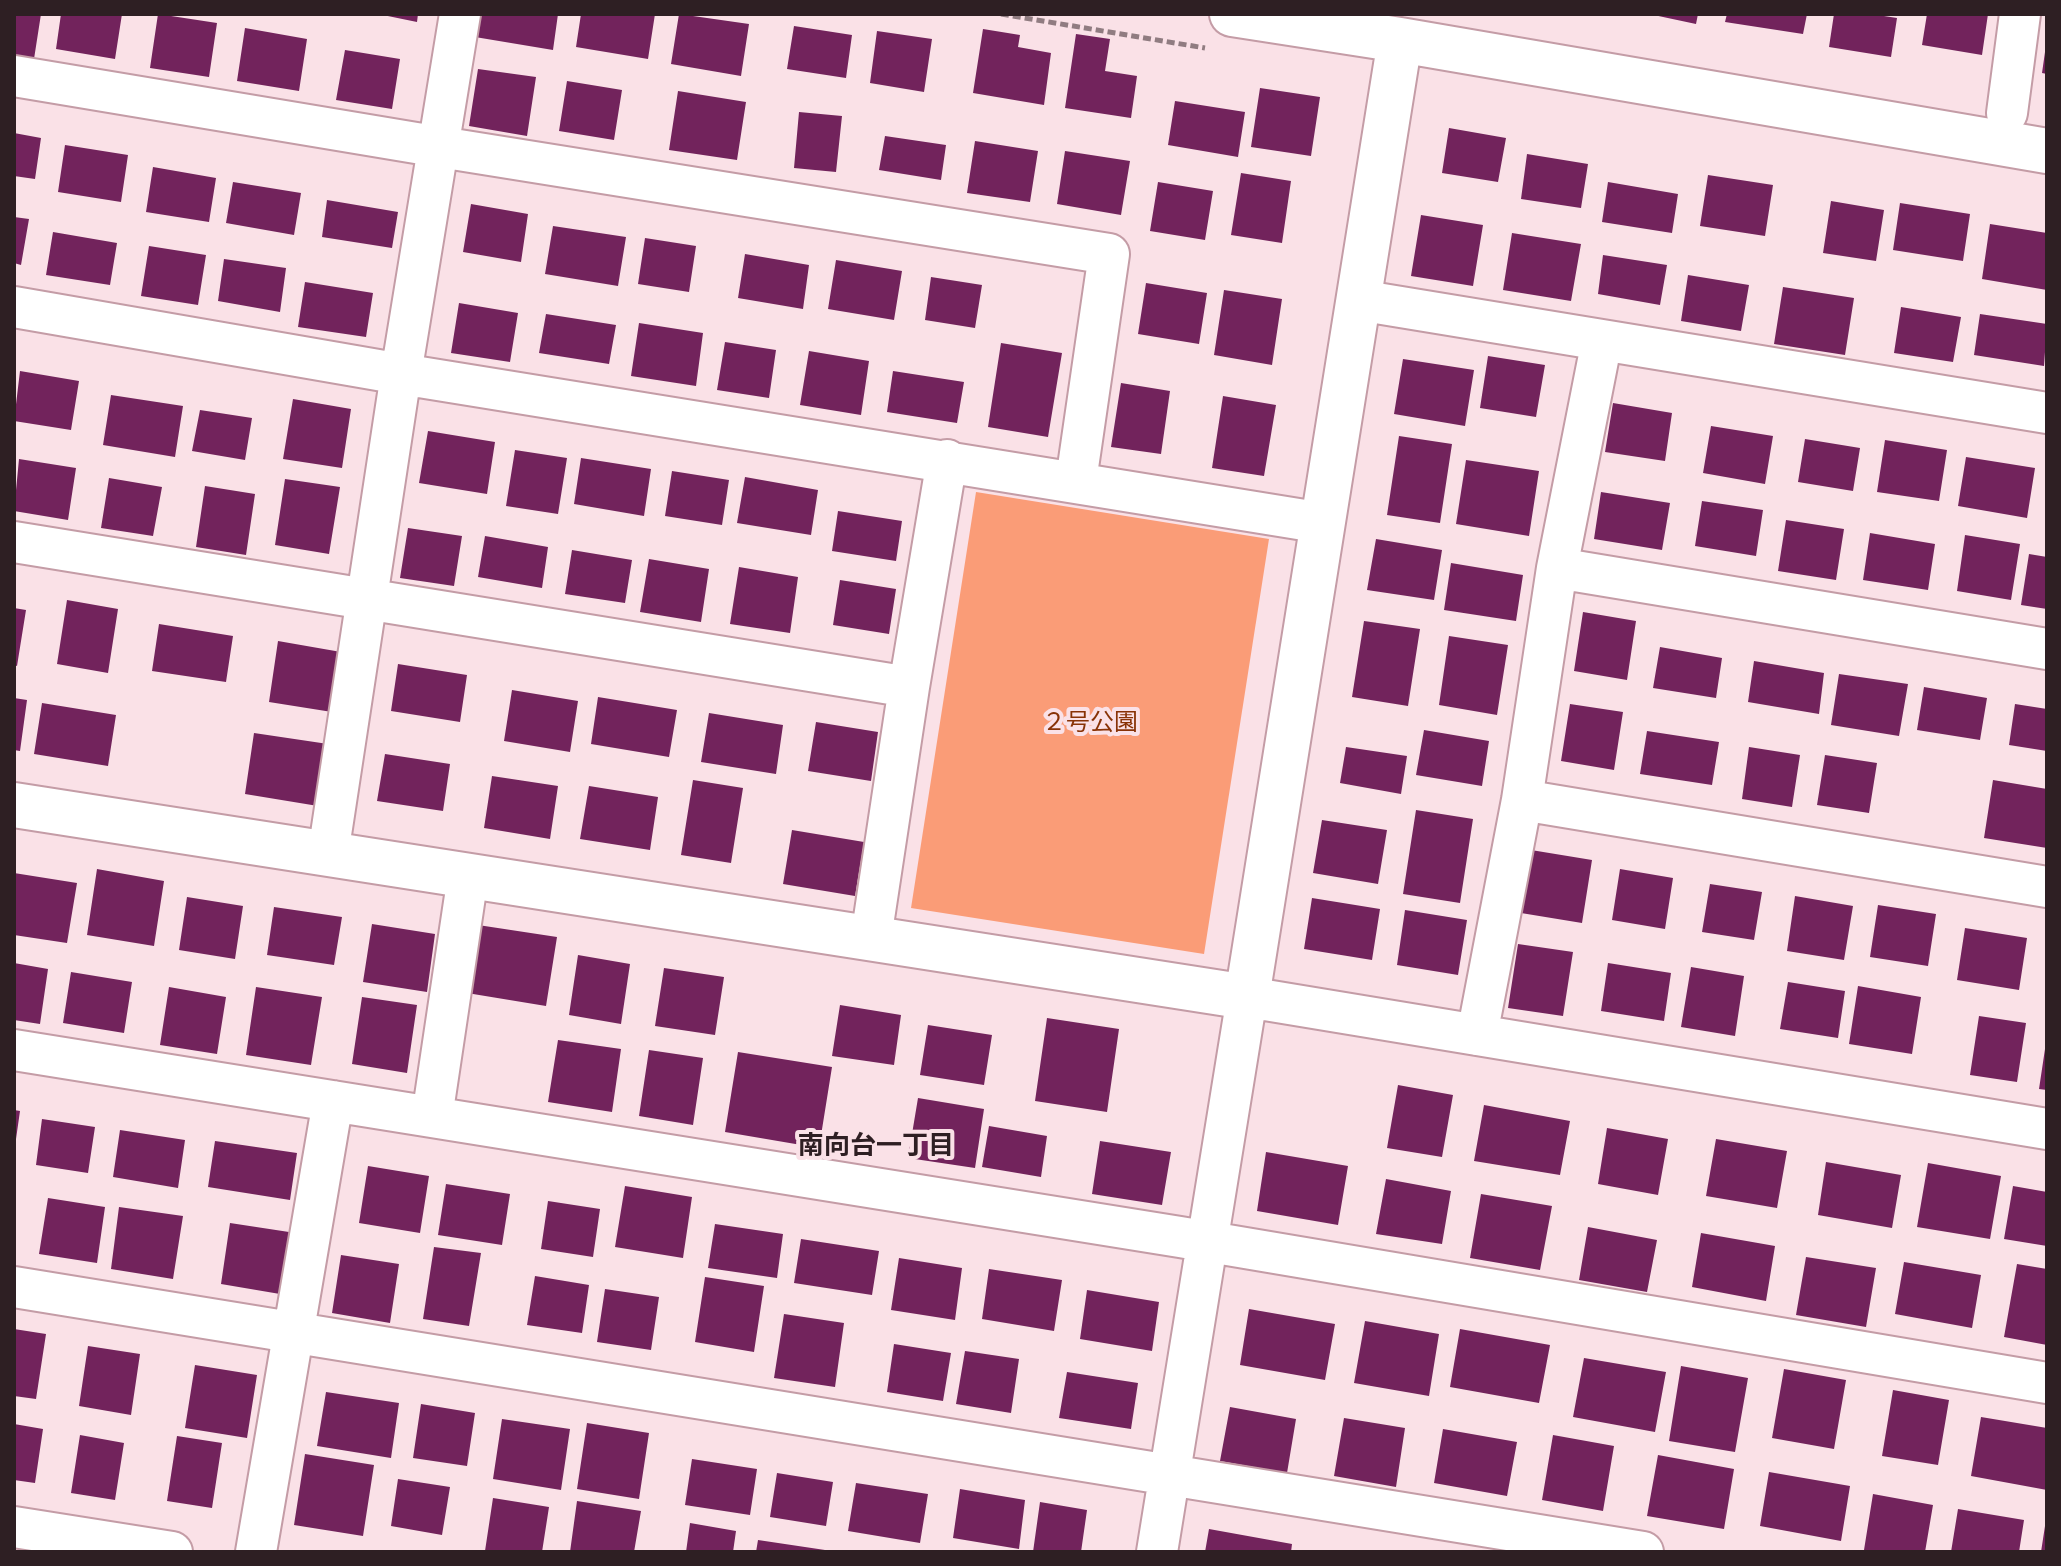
<!DOCTYPE html>
<meta charset="utf-8">
<style>
body{margin:0}
#map{position:relative;width:2061px;height:1566px;overflow:hidden;background:#fae1e7;font-family:Figtree,sans-serif}
canvas{display:block}
.frame{position:absolute;inset:0;border:16px solid #2e1f23;pointer-events:none}
</style>
<div id="map">
<canvas width="2061" height="1566"></canvas>
<div class="frame"></div>
</div>
<script>
const ctx = document.querySelector('canvas').getContext('2d');
ctx.lineJoin = 'round';
function fill(path, color) { ctx.fillStyle = color; ctx.fill(path, 'evenodd'); }
const toPath = rows => new Path2D(rows.map(r => 'M' + r).join(''));
function trace(path, color, width, dash) { ctx.strokeStyle = color; ctx.lineWidth = width; ctx.lineCap = dash ? 'butt' : 'round'; ctx.setLineDash(dash || []); ctx.stroke(path); }
function drawText(font, color, halo, rows, align = 'center') {
  ctx.font = font + ' Figtree,"Noto Sans JP",sans-serif'; ctx.lineWidth = 8; ctx.setLineDash([]); ctx.textBaseline = 'middle'; ctx.strokeStyle = halo; ctx.fillStyle = color; for (const [text, x, y, turn = 0] of rows) {
    ctx.save(); ctx.translate(x, y); ctx.rotate((+turn || 0) * Math.PI / 180); ctx.textAlign = isNaN(turn) ? turn : align; if (halo) ctx.strokeText(text, 0, 0); ctx.fillText(text, 0, 0); ctx.restore();
  }
}
const green = toPath([
 [976,492,1269,539,1204,954,911,908]
]);
const building = toPath([
 [14,14,41,14,34,59,14,56],
 [61,14,122,14,115,59,56,49],
 [158,14,217,23,209,77,150,68],
 [378,14,418,14,417,22],
 [472,14,558,14,553,50,469,36],
 [581,14,655,14,648,59,576,47],
 [679,14,749,24,741,76,671,64],
 [1649,14,1698,14,1696,24],
 [1727,14,1807,14,1803,34,1725,22],
 [1834,14,1871,14,1897,18,1891,57,1829,47],
 [1927,14,1988,14,1982,55,1922,45],
 [794,26,852,35,846,78,787,69],
 [245,28,307,39,299,91,237,81],
 [983,29,1020,35,1018,47,1051,53,1044,105,973,93],
 [877,31,932,39,924,92,870,83],
 [1076,34,1110,39,1105,71,1137,76,1131,118,1065,108],
 [345,50,400,59,392,109,336,100],
 [2045,52,2047,52,2047,74,2042,73],
 [478,69,536,77,527,136,469,126],
 [567,81,622,90,614,140,559,131],
 [1260,88,1320,97,1311,156,1251,147],
 [678,91,746,102,737,160,669,150],
 [1175,101,1245,112,1238,157,1168,145],
 [799,112,842,116,836,172,794,168],
 [1449,128,1506,138,1498,182,1442,173],
 [14,133,41,138,35,179,14,176],
 [885,136,946,145,941,180,879,170],
 [975,141,1038,151,1030,202,967,193],
 [65,145,128,155,121,202,58,192],
 [1065,151,1130,161,1121,215,1057,204],
 [1527,154,1588,164,1581,208,1521,199],
 [153,167,216,178,209,222,146,212],
 [1241,173,1291,181,1282,243,1231,235],
 [1708,175,1773,185,1765,236,1700,226],
 [233,182,301,193,294,235,226,223],
 [1158,182,1213,191,1205,240,1150,231],
 [1608,182,1678,194,1672,233,1602,222],
 [327,200,398,212,392,248,322,237],
 [1831,201,1884,210,1876,261,1823,253],
 [1900,203,1970,214,1963,261,1893,250],
 [471,204,528,214,521,262,463,252],
 [1421,215,1483,225,1473,286,1411,276],
 [14,217,29,219,21,265,14,263],
 [1990,224,2047,233,2047,290,1982,279],
 [553,226,626,237,618,286,545,274],
 [53,232,117,243,110,285,46,275],
 [1512,233,1581,244,1571,301,1503,290],
 [645,238,696,246,689,292,638,284],
 [149,246,206,255,198,305,141,296],
 [745,254,809,265,803,309,738,298],
 [1603,255,1667,265,1660,305,1598,294],
 [224,259,286,268,280,312,218,301],
 [836,260,902,271,894,320,828,309],
 [1688,275,1749,285,1741,331,1681,321],
 [931,277,982,285,975,328,925,320],
 [305,282,373,293,366,337,298,327],
 [1146,283,1207,293,1199,344,1138,334],
 [1783,287,1854,298,1845,355,1774,344],
 [1224,290,1282,299,1272,365,1214,355],
 [459,303,518,313,510,362,451,353],
 [1901,307,1961,317,1953,362,1894,353],
 [546,314,616,325,609,364,539,353],
 [1980,314,2047,324,2044,366,1974,355],
 [639,323,703,333,696,386,631,376],
 [725,342,776,350,769,398,717,390],
 [1001,343,1062,353,1048,437,988,427],
 [809,351,869,361,861,415,800,405],
 [1488,356,1545,365,1536,417,1480,408],
 [1403,359,1474,370,1465,426,1394,414],
 [20,371,79,381,71,430,14,421],
 [893,371,964,382,957,423,887,412],
 [1121,383,1170,391,1161,454,1111,447],
 [111,395,183,406,175,457,103,445],
 [1223,396,1276,405,1264,476,1212,468],
 [293,399,351,409,342,468,283,459],
 [1613,403,1672,413,1665,461,1605,452],
 [200,410,252,418,245,460,192,451],
 [1711,426,1773,436,1765,484,1703,473],
 [428,431,495,442,487,494,419,483],
 [1399,436,1452,444,1440,523,1387,515],
 [1805,439,1860,448,1853,491,1798,482],
 [1885,440,1947,450,1939,501,1877,492],
 [515,450,567,458,558,514,506,506],
 [1966,457,2035,468,2027,518,1958,506],
 [581,458,651,469,644,516,574,504],
 [19,459,76,468,68,520,14,511],
 [1466,460,1539,471,1529,536,1456,524],
 [672,471,729,480,722,525,665,516],
 [745,477,818,490,811,535,737,523],
 [109,478,162,487,153,536,101,528],
 [285,479,340,487,329,554,275,545],
 [205,486,255,494,246,555,196,547],
 [1601,492,1670,503,1662,550,1594,539],
 [1702,501,1763,510,1756,556,1695,546],
 [838,511,902,521,896,561,832,551],
 [1786,520,1844,529,1836,580,1778,571],
 [408,528,462,536,454,586,400,578],
 [1870,533,1935,544,1928,590,1863,580],
 [1965,535,2020,544,2011,600,1957,591],
 [485,536,548,547,542,588,478,577],
 [1376,539,1442,550,1434,600,1367,590],
 [572,550,632,560,625,603,565,594],
 [2029,554,2047,557,2047,609,2021,605],
 [649,559,709,569,701,622,640,612],
 [1451,563,1523,575,1516,621,1444,610],
 [739,567,798,577,790,633,730,624],
 [840,580,896,589,889,634,833,625],
 [67,600,118,609,108,673,57,664],
 [14,608,26,610,17,666,14,665],
 [1583,612,1636,621,1627,680,1574,671],
 [1364,621,1420,629,1408,706,1352,697],
 [159,624,233,636,226,682,152,671],
 [1449,636,1508,645,1497,715,1439,705],
 [278,641,341,652,332,712,269,702],
 [1660,647,1722,658,1716,698,1653,688],
 [1754,661,1824,673,1819,714,1748,702],
 [398,664,467,675,460,722,391,711],
 [1839,674,1908,684,1899,736,1831,725],
 [1924,687,1987,698,1980,740,1917,730],
 [512,690,578,701,570,752,504,741],
 [598,697,677,710,669,757,591,744],
 [14,698,27,700,20,751,14,750],
 [42,703,116,715,108,766,34,754],
 [1570,704,1623,712,1614,770,1561,761],
 [2015,704,2047,709,2047,751,2009,745],
 [709,713,783,725,776,774,701,762],
 [816,722,878,732,871,781,808,771],
 [1424,730,1489,741,1482,786,1416,775],
 [1647,731,1719,742,1712,785,1640,774],
 [254,733,328,744,318,806,245,794],
 [1346,747,1407,756,1401,794,1340,783],
 [1749,747,1800,755,1792,807,1742,799],
 [385,754,450,764,443,811,377,801],
 [1825,755,1877,763,1869,813,1817,805],
 [492,776,558,786,550,839,484,828],
 [693,780,743,788,731,863,681,855],
 [1993,780,2047,789,2047,848,1984,838],
 [589,786,658,797,650,850,580,839],
 [1416,810,1473,819,1460,903,1403,894],
 [1322,820,1387,830,1378,884,1313,873],
 [792,830,864,842,855,896,783,884],
 [1531,850,1592,860,1582,923,1521,913],
 [97,869,164,881,154,946,87,935],
 [1620,869,1673,878,1665,929,1612,920],
 [14,873,77,883,67,943,14,935],
 [1710,884,1762,892,1754,940,1702,932],
 [1795,896,1853,906,1844,960,1787,951],
 [187,897,243,906,235,959,179,950],
 [1312,898,1380,909,1372,960,1304,949],
 [1878,905,1936,914,1928,966,1870,957],
 [274,907,342,917,334,965,267,955],
 [1405,910,1467,920,1458,975,1397,965],
 [372,924,435,934,427,992,363,982],
 [478,925,557,937,546,1006,467,993],
 [1965,928,2027,938,2019,990,1957,980],
 [1518,944,1573,952,1563,1016,1508,1008],
 [578,955,630,964,621,1024,569,1015],
 [14,963,48,969,40,1024,14,1020],
 [1608,963,1671,973,1664,1021,1601,1011],
 [1691,967,1744,976,1735,1036,1681,1027],
 [664,968,724,977,715,1035,655,1026],
 [71,972,132,982,124,1033,63,1023],
 [1788,982,1845,991,1838,1038,1780,1029],
 [1858,986,1921,997,1912,1054,1849,1044],
 [169,987,226,997,217,1054,160,1045],
 [256,987,322,997,311,1065,246,1055],
 [362,997,417,1005,407,1073,352,1064],
 [840,1005,901,1015,894,1065,832,1056],
 [1979,1016,2026,1023,2017,1082,1970,1075],
 [1047,1018,1119,1029,1107,1112,1035,1101],
 [928,1025,992,1035,984,1085,920,1075],
 [558,1040,621,1049,612,1112,548,1102],
 [2045,1049,2047,1050,2047,1090,2039,1089],
 [649,1050,703,1058,693,1125,639,1116],
 [738,1052,832,1067,819,1148,725,1132],
 [1398,1085,1453,1095,1442,1157,1387,1148],
 [918,1098,984,1109,975,1168,908,1158],
 [1484,1105,1570,1121,1560,1175,1474,1161],
 [14,1110,20,1111,16,1139,14,1139],
 [42,1119,95,1127,88,1173,36,1165],
 [989,1126,1047,1136,1041,1177,982,1167],
 [1607,1128,1668,1139,1658,1195,1598,1184],
 [120,1130,185,1140,178,1188,113,1177],
 [1716,1139,1787,1151,1777,1208,1706,1196],
 [215,1141,297,1153,290,1200,208,1187],
 [1100,1141,1171,1152,1162,1205,1092,1194],
 [1266,1152,1348,1166,1338,1225,1257,1211],
 [1826,1162,1901,1175,1892,1228,1818,1215],
 [1928,1163,2001,1176,1990,1239,1917,1227],
 [368,1166,429,1176,420,1233,359,1223],
 [1386,1179,1451,1191,1442,1244,1376,1234],
 [446,1184,510,1194,502,1245,438,1235],
 [625,1186,692,1197,683,1258,615,1247],
 [2013,1186,2047,1192,2047,1246,2004,1239],
 [1481,1194,1552,1206,1540,1270,1470,1258],
 [48,1198,105,1207,97,1263,39,1254],
 [548,1201,600,1209,593,1257,541,1249],
 [119,1207,183,1216,173,1279,111,1269],
 [230,1223,289,1232,280,1294,221,1284],
 [715,1224,783,1234,777,1278,708,1268],
 [1588,1227,1657,1240,1647,1292,1579,1280],
 [1701,1233,1775,1246,1766,1301,1692,1287],
 [801,1239,879,1251,872,1295,794,1283],
 [434,1247,481,1253,469,1326,423,1319],
 [341,1255,399,1264,390,1323,332,1313],
 [1806,1257,1876,1268,1866,1327,1796,1315],
 [899,1258,962,1268,955,1320,891,1310],
 [1904,1262,1981,1275,1972,1328,1895,1314],
 [2017,1264,2047,1269,2047,1345,2004,1337],
 [989,1269,1062,1280,1054,1331,982,1319],
 [535,1276,589,1285,582,1333,527,1325],
 [705,1277,764,1286,754,1352,695,1342],
 [605,1289,659,1297,651,1350,597,1342],
 [1087,1290,1159,1302,1152,1351,1080,1339],
 [1249,1309,1335,1324,1325,1380,1240,1365],
 [784,1314,844,1323,835,1387,774,1378],
 [1365,1321,1439,1334,1429,1396,1354,1383],
 [14,1329,46,1334,36,1399,14,1396],
 [1460,1329,1550,1345,1539,1403,1450,1387],
 [894,1344,951,1353,943,1401,887,1392],
 [88,1346,140,1354,131,1415,79,1406],
 [965,1351,1019,1359,1011,1413,956,1404],
 [1584,1358,1666,1372,1655,1432,1573,1417],
 [195,1365,257,1375,247,1438,185,1428],
 [1681,1366,1748,1378,1735,1452,1669,1441],
 [1784,1369,1846,1380,1834,1449,1772,1438],
 [1067,1372,1138,1383,1131,1429,1059,1418],
 [1893,1390,1949,1400,1938,1465,1882,1456],
 [326,1392,399,1403,391,1458,317,1446],
 [421,1404,475,1413,467,1466,413,1458],
 [1230,1407,1296,1419,1287,1473,1220,1461],
 [1981,1417,2047,1428,2047,1490,1971,1476],
 [1344,1418,1405,1428,1396,1487,1334,1476],
 [502,1419,570,1429,561,1490,493,1479],
 [587,1423,649,1433,639,1499,577,1489],
 [14,1424,43,1429,35,1483,14,1480],
 [1443,1429,1517,1442,1507,1496,1434,1483],
 [80,1435,124,1443,115,1500,71,1493],
 [1553,1435,1614,1446,1603,1511,1542,1500],
 [177,1436,222,1443,212,1508,167,1501],
 [305,1454,374,1465,363,1536,294,1525],
 [1658,1455,1734,1469,1724,1529,1647,1516],
 [692,1459,757,1469,750,1515,685,1505],
 [1769,1472,1850,1486,1841,1541,1760,1526],
 [777,1473,833,1482,826,1526,770,1517],
 [398,1479,450,1487,442,1535,391,1526],
 [856,1483,928,1494,920,1543,848,1531],
 [960,1489,1025,1500,1019,1549,953,1538],
 [1873,1494,1933,1505,1925,1552,1864,1550],
 [493,1498,549,1507,542,1552,485,1551],
 [577,1501,641,1511,634,1552,570,1552],
 [1040,1502,1087,1510,1081,1552,1033,1552],
 [1958,1509,2024,1520,2019,1552,1951,1552],
 [690,1523,736,1531,733,1552,686,1552],
 [2045,1526,2047,1552,2041,1552],
 [1209,1529,1292,1544,1291,1552,1205,1552],
 [758,1540,825,1550,825,1552,756,1552]
]);
const path = toPath([
 [1001,14,1205,48]
]);
const street = toPath([
 [14,76,440,147,1109,254,1076,481],
 [2007,113,2020,14],
 [1358,300,2047,413],
 [14,307,401,374,1323,523],
 [14,542,909,687],
 [1557,568,2047,649],
 [1522,800,2047,887],
 [328,854,401,374,460,14],
 [871,938,909,687,947,460],
 [1477,1035,1522,800,1557,568,1602,340],
 [14,1050,1180,1237,2047,1383],
 [432,1117,468,876],
 [14,1287,1643,1552],
 [14,1527,172,1552],
 [256,1552,333,1101],
 [1157,1552,1247,997,2047,1129]
]);
const secondary = toPath([
 [1232,14,1400,40,2047,151],
 [14,805,1247,997,1400,40]
]);
const parkNames = [
 ["２号公園",1090,723]
];
const neighbourhoodNames = [
 ["南向台一丁目",876,1146]
];
fill(green, '#fa9c77');
fill(building, '#72235c');
trace(street, '#c49ca6', 44);
trace(secondary, '#c49ca6', 48);
trace(path, '#907c81', 5, [8, 4]);
trace(street, '#fff', 40);
trace(secondary, '#fff', 44);
drawText('24px', '#883206', '#fae1e7', parkNames);
drawText('bold 26px', '#2e1f23', '#fae1e7', neighbourhoodNames);
</script>
